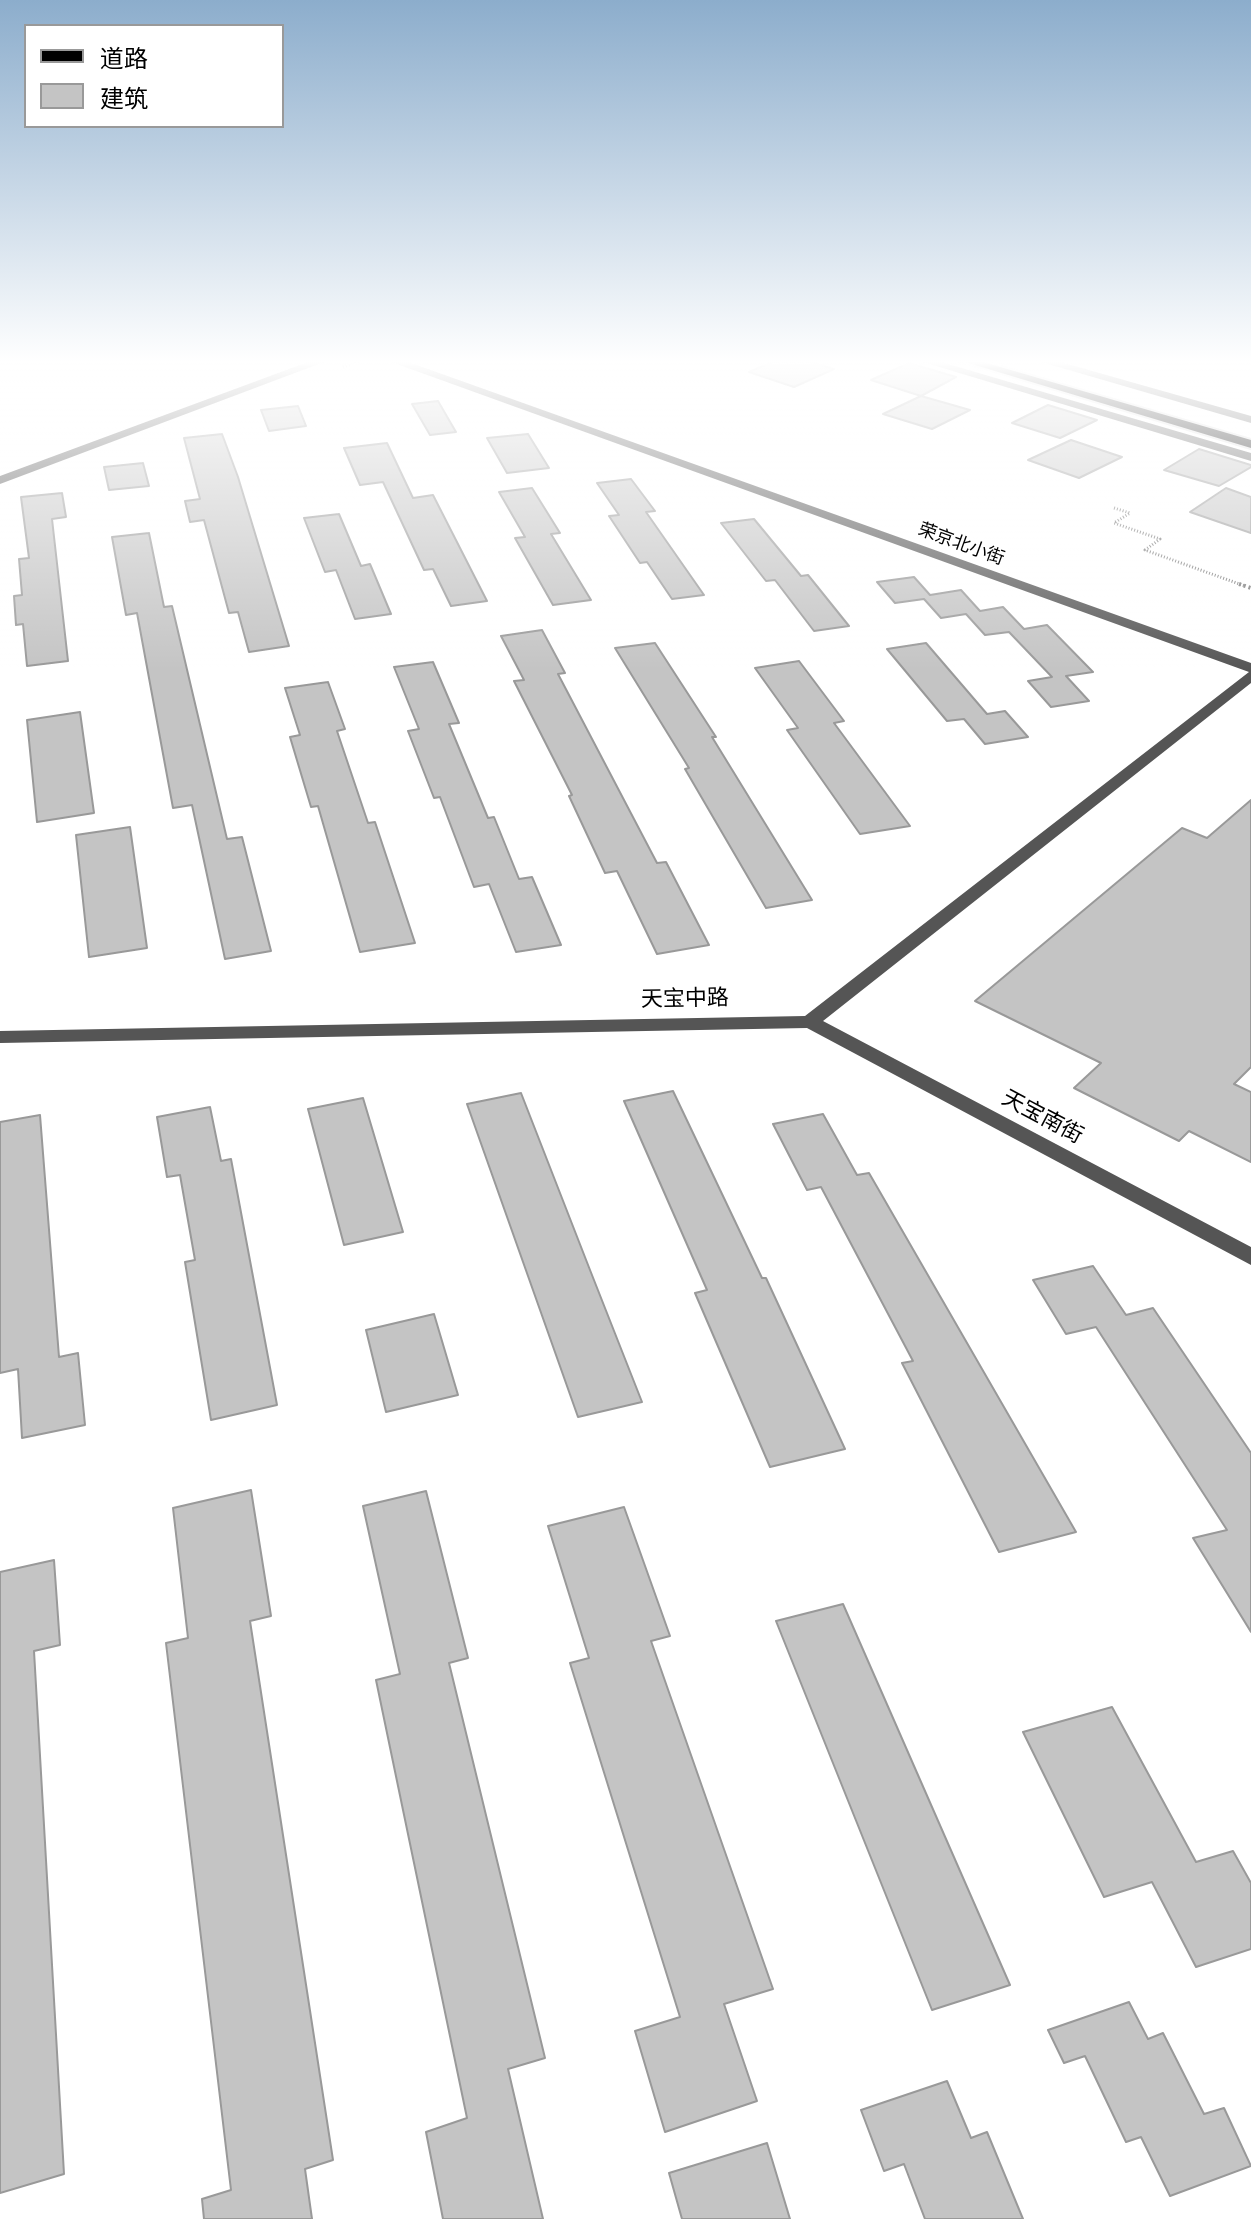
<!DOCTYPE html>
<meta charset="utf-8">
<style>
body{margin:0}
#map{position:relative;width:1251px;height:2219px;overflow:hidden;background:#fff;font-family:"Roboto Condensed","Noto Sans SC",sans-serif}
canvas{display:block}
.legend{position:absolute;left:24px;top:24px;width:260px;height:104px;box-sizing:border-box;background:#fff;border:2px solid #999;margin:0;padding:10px 14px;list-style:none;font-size:24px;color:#000}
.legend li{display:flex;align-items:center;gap:16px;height:40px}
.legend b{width:40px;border:2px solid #999}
</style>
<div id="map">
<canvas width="1251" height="2219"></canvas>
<ul class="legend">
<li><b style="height:10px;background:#000"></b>道路</li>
<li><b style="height:22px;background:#c4c4c4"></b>建筑</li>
</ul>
</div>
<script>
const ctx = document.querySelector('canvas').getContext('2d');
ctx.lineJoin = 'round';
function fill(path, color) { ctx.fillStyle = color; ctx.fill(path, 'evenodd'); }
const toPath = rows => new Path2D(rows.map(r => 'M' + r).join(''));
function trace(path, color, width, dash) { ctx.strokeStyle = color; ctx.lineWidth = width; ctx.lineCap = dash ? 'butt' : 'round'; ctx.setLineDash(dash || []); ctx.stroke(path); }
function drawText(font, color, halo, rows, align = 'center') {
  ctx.font = font + ' "Roboto Condensed","Noto Sans SC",sans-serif'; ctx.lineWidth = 7; ctx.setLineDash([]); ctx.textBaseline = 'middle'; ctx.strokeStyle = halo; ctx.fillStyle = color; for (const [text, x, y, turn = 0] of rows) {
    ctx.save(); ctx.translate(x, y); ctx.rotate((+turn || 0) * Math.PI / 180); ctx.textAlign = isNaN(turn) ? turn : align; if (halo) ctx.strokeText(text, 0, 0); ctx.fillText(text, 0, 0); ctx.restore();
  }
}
const building = toPath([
 [780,359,802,359,834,369,794,387,749,372,780,359],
 [909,363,956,377,921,396,871,380,909,363],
 [921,396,970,410,932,429,883,414,921,396],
 [438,401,456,432,430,435,412,404,438,401],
 [1048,405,1097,420,1060,438,1012,423,1048,405],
 [298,406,306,426,269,431,261,410,298,406],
 [222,434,238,477,289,646,249,652,238,612,229,613,204,520,190,522,185,501,200,499,184,438,222,434],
 [528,434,549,468,507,473,487,438,528,434],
 [1071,440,1122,457,1079,478,1028,460,1071,440],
 [387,443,413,498,433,495,487,601,451,606,433,569,424,570,383,482,360,485,344,448,387,443],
 [1199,449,1251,465,1251,467,1219,486,1164,470,1199,449],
 [143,463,149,486,109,490,104,467,143,463],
 [631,479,655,511,646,512,704,595,672,599,647,562,640,563,609,516,619,515,597,483,631,479],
 [532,488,560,533,551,534,591,600,553,605,515,538,525,537,499,492,532,488],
 [1226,488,1251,497,1251,533,1190,512,1226,488],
 [62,493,66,517,52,519,68,661,27,666,23,624,16,625,14,596,22,595,19,559,29,558,21,497,62,493],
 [339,514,361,566,370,564,391,614,355,619,336,570,325,572,304,518,339,514],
 [754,519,801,576,808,575,849,626,814,631,775,580,766,581,721,523,754,519],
 [149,533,164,607,172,606,227,839,242,837,271,951,225,959,192,805,173,808,137,613,126,615,112,537,149,533],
 [914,577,930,595,961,590,980,611,1003,607,1024,629,1047,625,1093,672,1066,676,1089,701,1051,707,1028,681,1052,677,1009,632,985,635,966,614,941,618,924,599,895,603,877,582,914,577],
 [542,630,565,673,558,674,657,863,666,862,709,945,657,954,617,871,605,873,569,796,572,795,514,681,524,680,501,636,542,630],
 [655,643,716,737,712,737,812,900,766,908,685,769,689,768,615,648,655,643],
 [926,643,987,714,1005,711,1028,737,985,744,964,719,947,721,887,649,926,643],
 [799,661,844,721,834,723,910,826,860,834,787,730,798,728,755,668,799,661],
 [433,662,459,723,449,724,488,818,494,817,519,879,532,877,561,945,516,952,489,884,474,887,440,797,434,798,408,731,419,729,394,667,433,662],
 [328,682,345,729,337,731,368,823,375,822,415,943,360,952,318,806,311,807,290,737,300,735,285,688,328,682],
 [80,712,94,813,37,822,27,720,80,712],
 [1251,800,1251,1067,1234,1084,1251,1092,1251,1162,1189,1131,1179,1141,1074,1088,1101,1063,975,1001,1182,828,1207,838,1251,800],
 [130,827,147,948,89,957,76,835,130,827],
 [673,1091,762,1278,766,1278,845,1449,770,1467,695,1293,707,1290,624,1101,673,1091],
 [521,1093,590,1270,642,1402,578,1417,467,1104,521,1093],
 [363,1098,403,1232,344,1245,308,1109,363,1098],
 [210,1107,221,1161,231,1159,277,1405,211,1420,185,1262,195,1260,180,1175,167,1177,157,1117,210,1107],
 [823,1114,857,1175,869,1173,1076,1532,999,1552,902,1363,913,1361,821,1187,807,1190,773,1124,823,1114],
 [40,1115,59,1357,78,1353,85,1425,22,1438,18,1369,0,1373,0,1122,40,1115],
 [1093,1266,1126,1315,1153,1308,1251,1453,1251,1632,1193,1538,1227,1530,1096,1327,1066,1334,1033,1280,1093,1266],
 [434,1314,458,1395,386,1412,366,1330,434,1314],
 [251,1490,271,1616,250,1621,333,2160,305,2169,312,2219,204,2219,202,2199,231,2190,166,1643,188,1638,173,1508,251,1490],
 [426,1491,468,1658,449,1663,545,2058,508,2069,543,2219,443,2219,426,2132,467,2118,376,1680,400,1674,363,1506,426,1491],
 [624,1507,670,1636,651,1641,773,1989,724,2004,757,2101,665,2132,635,2031,680,2017,570,1663,589,1658,548,1526,624,1507],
 [54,1560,60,1645,34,1651,64,2174,0,2193,0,1572,54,1560],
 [843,1604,1010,1985,932,2010,776,1621,843,1604],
 [1112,1707,1196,1862,1233,1851,1251,1883,1251,1949,1196,1967,1152,1882,1104,1897,1023,1732,1112,1707],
 [1129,2002,1148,2039,1163,2033,1204,2114,1224,2108,1251,2166,1170,2196,1141,2137,1126,2142,1085,2056,1064,2063,1048,2030,1129,2002],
 [947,2081,971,2138,987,2132,1023,2219,925,2219,904,2164,884,2171,861,2110,947,2081],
 [767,2143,790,2219,682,2219,669,2173,767,2143]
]);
const pathFar1 = toPath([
 [343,367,365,359],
 [1114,508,1130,513,1114,523,1160,539,1145,550,1245,586]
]);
const path = toPath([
 [1239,584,1251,588]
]);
const minor = toPath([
 [316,359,332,359,0,484,0,476,316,359],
 [383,359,400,359,1251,663,1251,683,823,1021,1251,1247,1251,1265,807,1028,0,1043,0,1031,805,1016,1249,672,383,359],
 [913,359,931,359,1251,453,1251,461,913,359],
 [1031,359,1050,359,1251,416,1251,423,1031,359]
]);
const major = toPath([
 [955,359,973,359,1251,440,1251,448,955,359]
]);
const farStreetnames = [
 ["荣京北小街",961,545,20]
];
const streetNames = [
 ["天宝中路",685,1000,-1],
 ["天宝南街",1042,1118,28]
];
fill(building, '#c4c4c4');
trace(building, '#999', 2);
trace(major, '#dbdbdb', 4);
trace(pathFar1, '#777', 3, [1, 2]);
trace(path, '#777', 4, [2, 3]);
fill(minor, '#555');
fill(major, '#000');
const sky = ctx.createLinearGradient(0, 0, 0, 670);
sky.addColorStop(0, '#8cadcc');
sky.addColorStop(0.54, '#fff');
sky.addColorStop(1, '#ffffff00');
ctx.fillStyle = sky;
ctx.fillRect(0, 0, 1251, 670);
drawText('18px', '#000', '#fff', farStreetnames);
drawText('22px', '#000', '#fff', streetNames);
</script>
